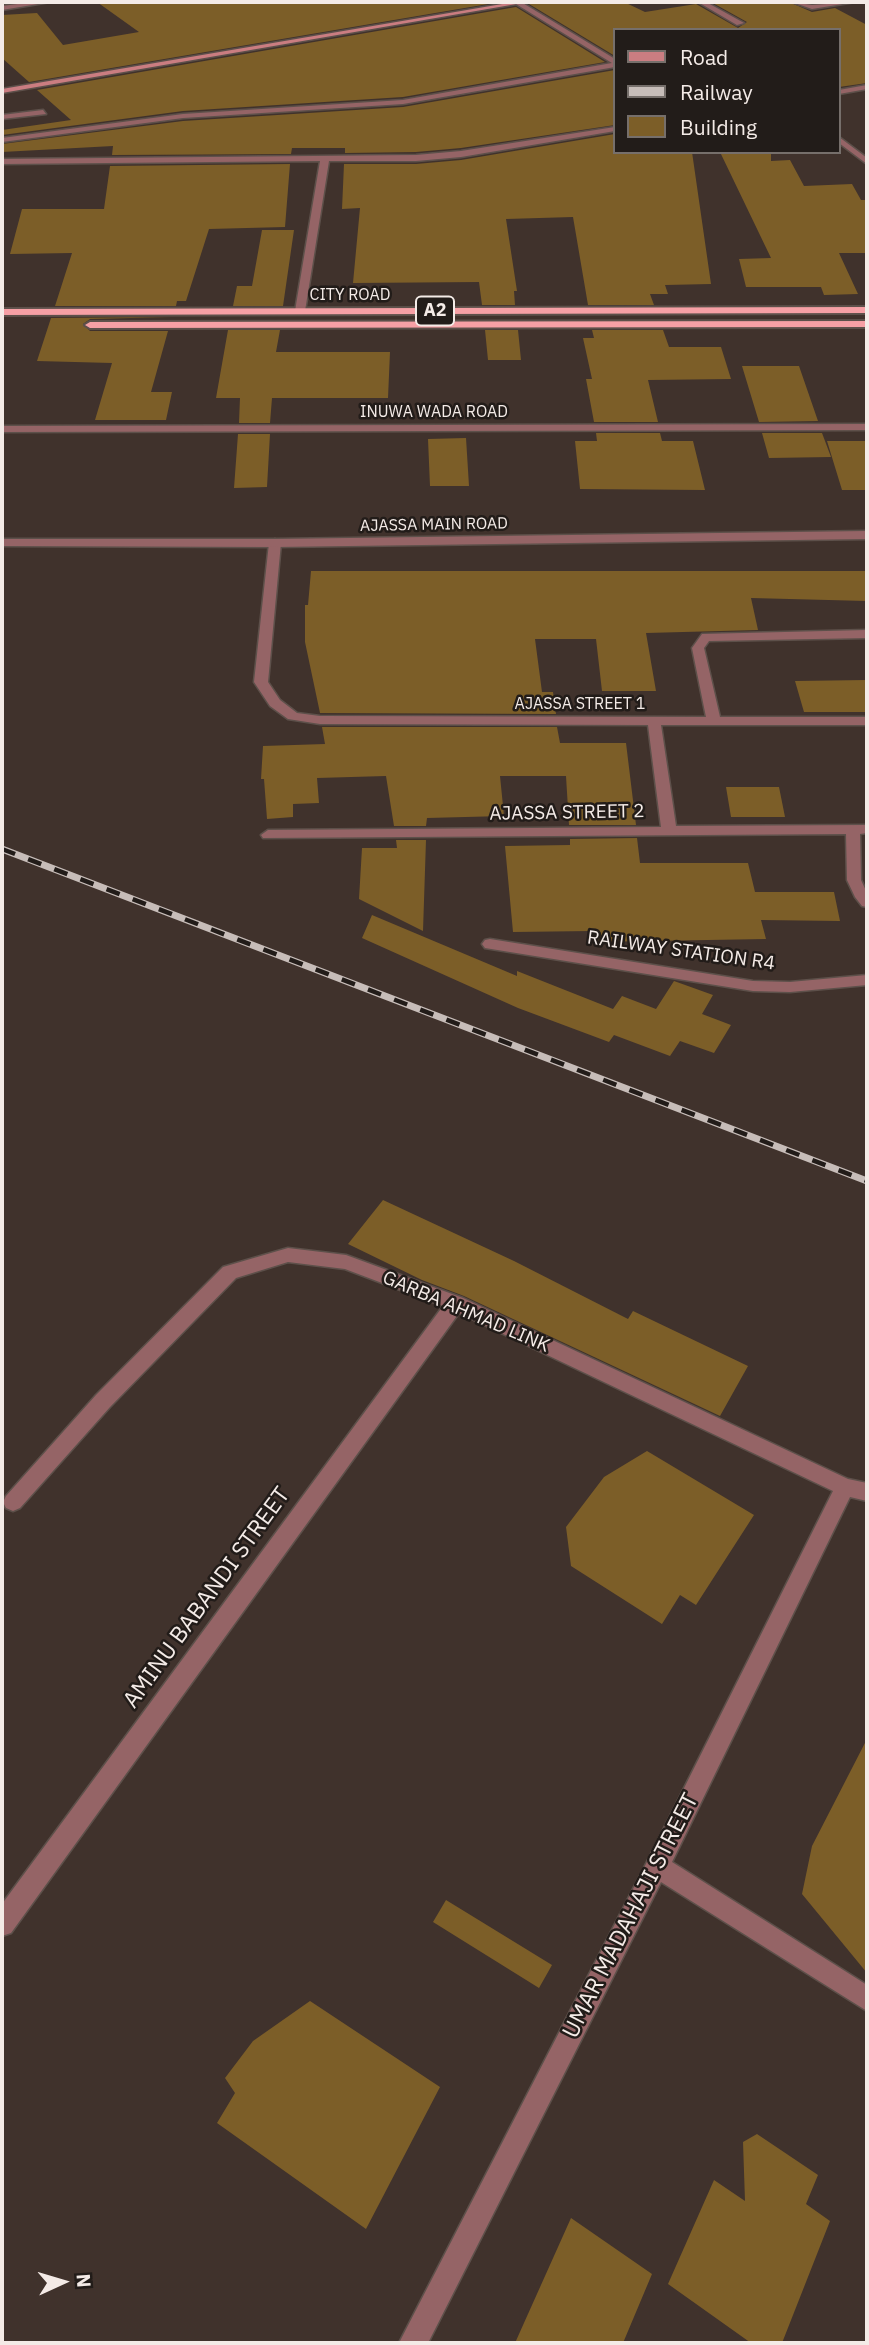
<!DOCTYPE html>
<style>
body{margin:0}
#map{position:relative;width:869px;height:2345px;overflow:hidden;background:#40322c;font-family:"IBM Plex Sans",sans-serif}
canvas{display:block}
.frame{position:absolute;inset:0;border:4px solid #f4ebe7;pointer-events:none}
.legend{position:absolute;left:613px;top:28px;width:228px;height:126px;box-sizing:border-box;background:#221c19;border:2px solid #766f6b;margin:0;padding:9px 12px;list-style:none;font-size:21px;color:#f4ebe7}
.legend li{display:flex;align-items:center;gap:14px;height:35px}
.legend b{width:35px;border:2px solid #766f6b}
.north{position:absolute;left:28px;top:2247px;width:70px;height:70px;-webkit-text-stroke:5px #221c19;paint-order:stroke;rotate:86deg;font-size:19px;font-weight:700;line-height:28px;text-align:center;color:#f4ebe7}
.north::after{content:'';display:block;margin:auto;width:24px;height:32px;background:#f4ebe7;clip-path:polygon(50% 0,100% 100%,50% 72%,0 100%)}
</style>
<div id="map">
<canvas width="869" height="2345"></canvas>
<div class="frame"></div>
<ul class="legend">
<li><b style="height:9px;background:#ca7d81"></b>Road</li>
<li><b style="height:9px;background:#c7bdb9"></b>Railway</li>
<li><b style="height:19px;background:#7c5e28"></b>Building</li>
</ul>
<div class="north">N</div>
</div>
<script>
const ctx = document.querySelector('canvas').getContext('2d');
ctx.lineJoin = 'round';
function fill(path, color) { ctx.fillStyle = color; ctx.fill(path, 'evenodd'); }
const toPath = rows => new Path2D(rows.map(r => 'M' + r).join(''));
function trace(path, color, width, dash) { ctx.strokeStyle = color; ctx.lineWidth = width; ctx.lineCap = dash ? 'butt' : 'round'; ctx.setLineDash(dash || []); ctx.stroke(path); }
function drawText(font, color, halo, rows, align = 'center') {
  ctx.font = font + ' "IBM Plex Sans",sans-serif'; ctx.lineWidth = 5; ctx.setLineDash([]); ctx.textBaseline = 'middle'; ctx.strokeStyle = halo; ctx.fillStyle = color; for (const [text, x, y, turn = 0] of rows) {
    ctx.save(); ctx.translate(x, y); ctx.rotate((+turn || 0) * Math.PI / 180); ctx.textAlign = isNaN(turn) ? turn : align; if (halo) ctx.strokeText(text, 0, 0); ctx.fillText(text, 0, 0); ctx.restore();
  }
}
const building = toPath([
 [97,2,500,2,29,82,2,58,2,15,37,13,63,45,139,32],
 [531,2,624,2,645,12,696,4,738,28,747,22,711,2,789,2,812,12,835,8,867,25,867,83,839,87,839,30,615,30,615,56,529,4],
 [516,7,605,62,403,97,183,111,2,135,2,130,71,120,37,90],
 [615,70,615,125,461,148,416,152,345,153,345,148,292,148,291,154,112,155,113,146,2,152,2,144,183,121,403,107],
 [615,134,615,152,692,152,711,284,665,285,668,294,650,294,654,305,588,305,573,217,506,219,517,291,514,291,515,305,482,305,479,282,353,283,360,208,342,209,344,164,416,164,461,160],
 [720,152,771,152,771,161,790,160,804,186,852,184,861,200,867,200,867,253,839,253,858,294,824,295,821,287,746,287,739,259,771,258],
 [290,164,285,227,209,229,186,301,177,301,176,306,55,306,72,253,10,254,22,209,104,209,110,166],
 [262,230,294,230,283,306,233,306,237,286,252,286],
 [172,317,90,319,83,324,90,331,168,331,151,392,172,392,166,420,95,420,112,363,37,361,51,318],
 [228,330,280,330,276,352,390,352,388,398,272,398,270,423,239,423,240,398,216,398],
 [485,330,518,330,521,360,488,360],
 [592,330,663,330,669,347,721,347,731,379,648,380,658,422,594,422,586,379,592,379,583,338,594,338],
 [742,366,799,366,818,421,759,422],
 [596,433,660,433,662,441,693,441,705,490,580,489,575,441,597,441],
 [762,433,822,433,831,457,769,458],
 [238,434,270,434,267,487,234,488],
 [466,438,469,486,430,486,428,439],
 [827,441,867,441,867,490,842,490],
 [311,571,867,571,867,601,751,598,758,630,646,633,656,691,602,691,596,639,535,639,542,692,553,692,556,714,320,713,305,642,305,605,308,605],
 [867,680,867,712,804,712,795,681],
 [322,727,557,727,560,743,626,743,636,825,569,825,566,776,500,776,504,816,427,818,426,826,394,826,386,776,317,778,319,803,293,804,293,817,267,819,264,779,261,779,263,746,325,744],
 [726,787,779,787,785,817,731,817],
 [637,838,640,863,748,863,755,892,834,892,840,921,761,920,766,939,592,942,592,931,513,932,505,846,570,845,570,839],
 [396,840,426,840,423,931,359,899,362,848,397,848],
 [372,915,517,976,517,971,613,1009,622,996,656,1009,674,981,713,995,702,1014,731,1025,714,1053,680,1041,670,1056,614,1035,609,1042,518,1008,362,938],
 [383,1200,514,1261,628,1319,633,1311,748,1366,720,1416,464,1296,422,1280,348,1244],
 [647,1451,754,1515,696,1605,680,1595,662,1624,571,1566,566,1527,604,1477],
 [867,1739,867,1973,802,1894,812,1846],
 [446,1900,552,1965,539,1988,433,1922],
 [310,2001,440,2087,366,2229,217,2123,235,2093,225,2078,253,2041],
 [757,2134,818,2175,806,2204,830,2221,782,2343,751,2343,668,2284,714,2180,745,2201,743,2142],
 [571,2218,652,2274,623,2343,515,2343]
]);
const service = toPath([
 [698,2,706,2,744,23,737,25,698,2],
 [43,110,46,114,2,119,2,115,43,110]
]);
const minor = toPath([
 [515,2,521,2,615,59,615,67,403,104,183,118,2,142,2,138,183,114,403,100,612,63,516,4,515,2],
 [792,2,812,5,855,2,812,9,792,2],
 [867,85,867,89,839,94,839,90,867,85],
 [615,127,615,131,461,157,416,161,329,161,305,311,300,314,295,311,320,161,2,164,2,159,416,155,461,151,615,127],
 [839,137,867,158,867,164,839,143,839,137],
 [867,424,867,430,2,432,2,426,867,424],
 [275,539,281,543,268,682,280,700,297,713,320,716,706,717,692,648,702,634,867,630,867,638,709,641,704,648,720,717,867,717,867,725,661,725,676,826,867,825,867,833,860,834,861,880,867,893,867,907,862,906,855,897,847,880,846,834,263,838,261,835,268,830,661,827,648,725,320,724,288,719,270,706,254,682,269,543,275,539],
 [490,939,753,981,790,982,867,975,867,985,790,992,753,991,485,948,482,944,485,940,490,939],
 [288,1248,346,1255,463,1298,848,1479,867,1483,867,1501,850,1497,672,1862,867,1985,867,2011,661,1882,428,2343,399,2343,649,1858,833,1491,459,1313,11,1933,2,1936,2,1904,443,1306,345,1269,288,1262,236,1278,110,1407,20,1508,13,1511,6,1508,3,1502,6,1496,96,1395,223,1267,288,1248]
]);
const tertiary = toPath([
 [33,2,50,2,2,10,2,6,33,2],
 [867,531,867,539,275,547,2,546,2,539,275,539,867,531]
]);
const secondary = toPath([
 [514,2,528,2,2,93,2,89,514,2]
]);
const trunk = toPath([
 [867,307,867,313,2,315,2,309,867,307],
 [867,321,867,327,90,328,85,325,90,322,867,321]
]);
const rail = toPath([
 [2,849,867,1181]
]);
const farStreetnames = [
 ["CITY ROAD",350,295],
 ["INUWA WADA ROAD",434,412],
 ["AJASSA MAIN ROAD",434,525,-1],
 ["AJASSA STREET 1",580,704]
];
const shields = [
 [435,311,38]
];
const shieldNames = [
 ["A2",435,311]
];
const streetNames = [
 ["AJASSA STREET 2",567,813,-1],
 ["RAILWAY STATION R4",681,951,8],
 ["GARBA AHMAD LINK",466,1312,23]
];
const nearStreetnames = [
 ["AMINU BABANDI STREET",207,1598,-54],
 ["UMAR MADAHAJI STREET",631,1916,-63]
];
fill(building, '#7c5e28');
trace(service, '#5d504a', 3);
trace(minor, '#5d504a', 3);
trace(tertiary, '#5d504a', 3);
trace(secondary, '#5d504a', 3);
trace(trunk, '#5d504a', 4);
fill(service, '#956466');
fill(minor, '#956466');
fill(tertiary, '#956466');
fill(secondary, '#ca7d81');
fill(trunk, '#f6a0a5');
trace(rail, '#c7bdb9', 7);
trace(rail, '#221c19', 4.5, [14]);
drawText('16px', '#f4ebe7', '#221c19', farStreetnames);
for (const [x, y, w] of shields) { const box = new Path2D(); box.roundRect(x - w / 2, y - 14.5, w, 29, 5); ctx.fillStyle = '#221c19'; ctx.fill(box); trace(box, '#f4ebe7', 2); }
drawText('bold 18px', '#f4ebe7', null, shieldNames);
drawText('19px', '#f4ebe7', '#221c19', streetNames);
drawText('23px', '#f4ebe7', '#221c19', nearStreetnames);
</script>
